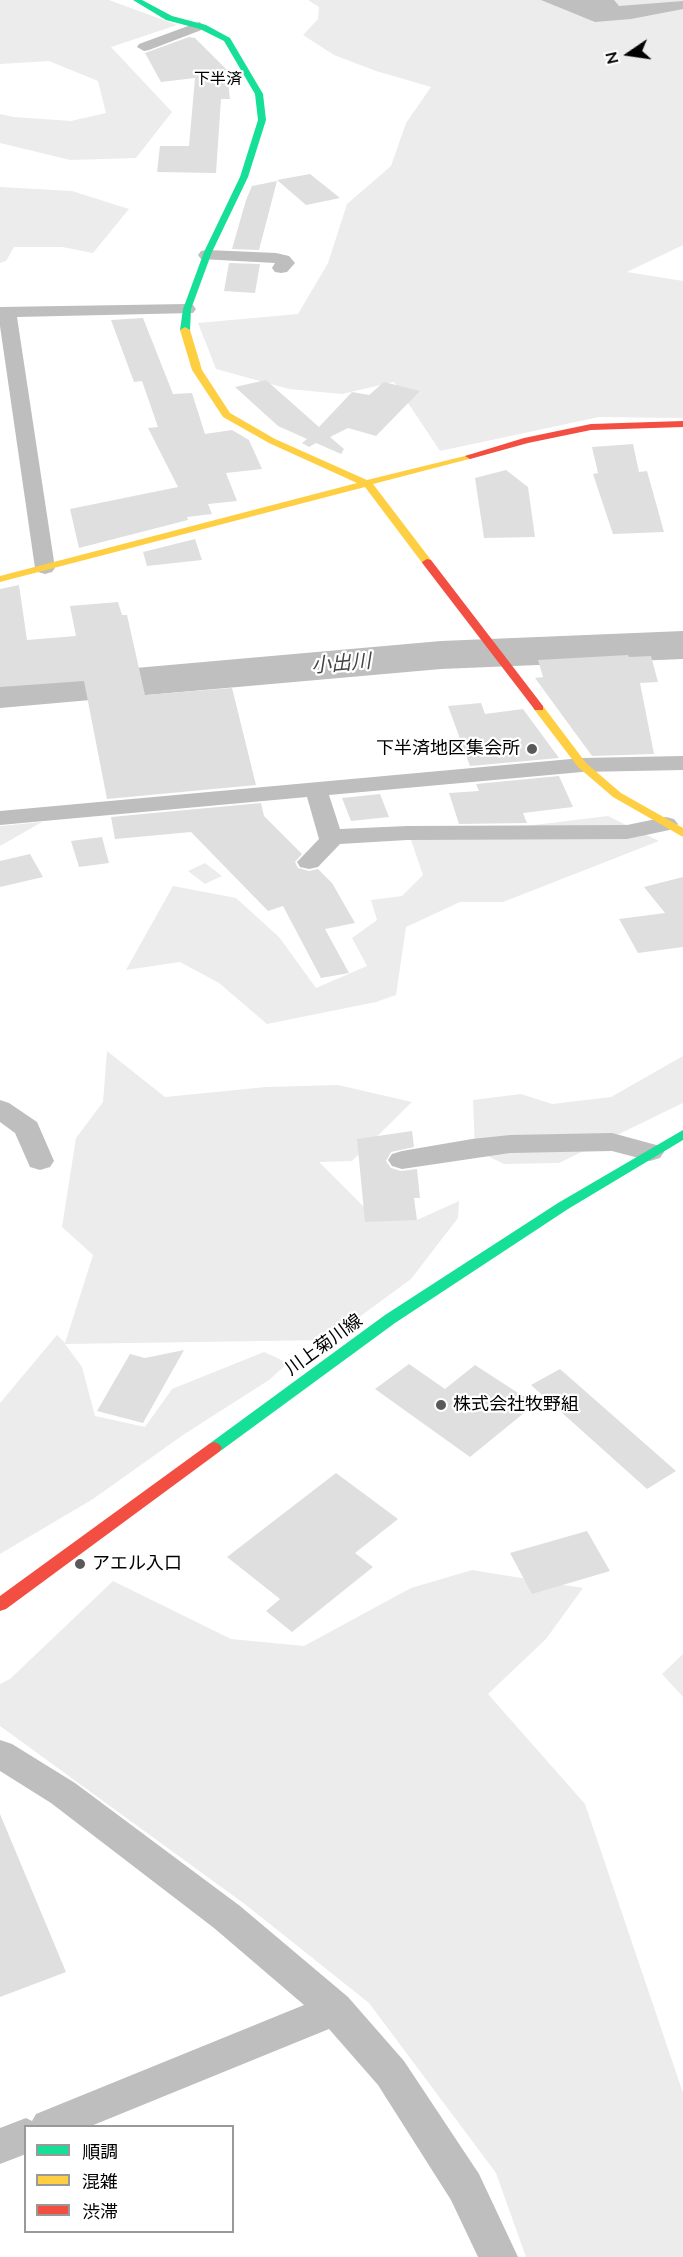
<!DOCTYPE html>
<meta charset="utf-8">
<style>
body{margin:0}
#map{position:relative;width:683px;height:2257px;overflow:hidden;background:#fff;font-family:Mulish,"Noto Sans JP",sans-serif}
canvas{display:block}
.legend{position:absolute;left:24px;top:2125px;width:210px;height:108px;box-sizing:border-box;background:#fff;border:2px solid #999;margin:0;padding:8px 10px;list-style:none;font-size:18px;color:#000}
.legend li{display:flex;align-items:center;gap:12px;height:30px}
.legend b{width:30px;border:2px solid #999}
.north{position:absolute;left:599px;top:24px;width:60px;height:60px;-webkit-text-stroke:4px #fff;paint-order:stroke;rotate:257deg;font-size:16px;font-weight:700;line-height:24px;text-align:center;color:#000}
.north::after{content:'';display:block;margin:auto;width:21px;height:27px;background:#000;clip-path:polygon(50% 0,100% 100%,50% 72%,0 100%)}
</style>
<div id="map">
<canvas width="683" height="2257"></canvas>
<ul class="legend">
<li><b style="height:8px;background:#16e098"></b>順調</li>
<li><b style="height:8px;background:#ffcf43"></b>混雑</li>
<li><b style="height:8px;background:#f24e42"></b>渋滞</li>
</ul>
<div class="north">N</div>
</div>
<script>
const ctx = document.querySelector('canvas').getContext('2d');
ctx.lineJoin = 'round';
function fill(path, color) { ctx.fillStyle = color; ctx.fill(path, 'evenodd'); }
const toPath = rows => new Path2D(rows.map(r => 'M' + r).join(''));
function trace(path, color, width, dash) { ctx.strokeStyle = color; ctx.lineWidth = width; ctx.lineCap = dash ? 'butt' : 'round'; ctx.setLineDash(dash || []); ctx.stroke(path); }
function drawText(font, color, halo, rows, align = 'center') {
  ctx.font = font + ' Mulish,"Noto Sans JP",sans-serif'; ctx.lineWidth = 4.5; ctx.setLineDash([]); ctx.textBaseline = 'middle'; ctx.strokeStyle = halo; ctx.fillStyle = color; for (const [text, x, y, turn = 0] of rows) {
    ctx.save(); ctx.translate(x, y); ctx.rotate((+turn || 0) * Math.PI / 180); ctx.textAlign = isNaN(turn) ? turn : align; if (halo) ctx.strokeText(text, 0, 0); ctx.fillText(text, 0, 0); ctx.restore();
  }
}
const green = toPath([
 [0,0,109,0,177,25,111,47,172,112,136,158,70,160,0,143,0,114,14,117,71,121,106,113,98,81,49,61,0,64],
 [308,0,683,0,683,245,627,272,683,281,683,418,599,417,440,451,394,382,342,394,289,389,216,369,198,323,298,314,328,263,347,204,391,166,406,123,431,87,376,71,334,55,303,35,318,19,319,7],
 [0,187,72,191,129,209,93,253,62,247,14,247,6,261,0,263],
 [608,816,659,841,503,902,460,902,406,927,396,995,376,1002,267,1024,219,983,180,962,126,970,173,886,236,898,279,937,316,988,367,966,352,938,377,920,371,900,402,896,423,875,411,840],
 [42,822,0,846,0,826],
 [205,863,222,876,205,884,188,871],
 [107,1051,165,1097,266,1087,338,1085,412,1102,352,1161,319,1162,375,1218,417,1220,459,1201,458,1218,411,1279,328,1340,65,1344,82,1367,95,1416,145,1427,172,1389,264,1352,288,1363,269,1380,183,1435,93,1499,0,1554,0,1403,57,1335,65,1343,93,1255,62,1227,76,1138,103,1102],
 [683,1056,683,1103,559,1163,504,1164,475,1150,473,1100,521,1094,552,1104,611,1097],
 [472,1570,583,1588,546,1639,488,1694,585,1804,683,2093,683,2257,526,2257,496,2173,369,2003,246,1905,0,1726,0,1684,10,1679,113,1581,231,1639,304,1646,411,1588],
 [683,1654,683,1697,662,1674]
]);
const water = toPath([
 [541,0,614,0,619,6,683,1,683,9,631,19,595,22]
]);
const river = toPath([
 [683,631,683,659,441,669,0,708,0,680,441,641,683,631]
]);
const building = toPath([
 [189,37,195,38,232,75,227,75,230,99,221,99,216,173,157,172,160,146,189,146,195,78,161,82,145,53],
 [310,174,340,198,306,205,277,180],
 [277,181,259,250,232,249,246,200,252,186],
 [229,263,260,264,255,293,224,291],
 [143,318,173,394,192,393,205,434,232,430,249,440,262,469,226,473,237,501,208,504,212,514,187,517,188,520,79,548,70,509,178,487,148,428,158,427,142,381,134,382,111,320],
 [266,380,319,427,352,392,369,395,384,382,420,391,376,436,348,428,330,437,344,449,341,454,316,443,309,447,302,443,307,439,278,426,235,387],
 [633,444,639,472,647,471,664,532,613,534,593,474,598,473,592,447],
 [506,470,528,487,535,537,484,538,475,478],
 [195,539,202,560,147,566,143,552],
 [19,585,27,640,76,636,70,606,118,602,122,615,127,615,145,695,232,688,256,785,107,799,84,681,0,687,0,589],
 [628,655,629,657,651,656,658,682,640,683,654,754,592,756,535,678,543,677,538,660],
 [481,703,485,714,523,709,559,758,470,766,448,706],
 [559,776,573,807,523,813,527,823,459,824,449,793,479,791,476,784],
 [380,794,389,817,351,821,342,798],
 [261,803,264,816,302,854,295,862,298,868,309,871,318,869,332,883,355,923,325,929,349,973,321,978,283,906,268,911,191,832,115,839,111,817],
 [102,837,109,863,79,867,71,841],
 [30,854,43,877,0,887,0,861],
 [683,877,683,947,638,953,619,919,665,913,644,887],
 [412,1131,414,1147,391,1152,386,1161,391,1168,401,1171,417,1169,420,1198,414,1198,417,1220,365,1222,357,1139],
 [184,1350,143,1423,97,1411,130,1354,145,1358],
 [409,1364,445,1389,475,1365,535,1404,470,1457,375,1389],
 [560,1369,676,1471,647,1489,531,1385],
 [336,1473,398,1519,355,1553,373,1567,292,1632,266,1611,280,1599,227,1557],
 [587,1531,610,1571,532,1594,510,1553],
 [0,1814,66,1972,0,1997]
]);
const street = toPath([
 [199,22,206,26,204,29,149,50,144,51,137,47,139,44,199,22],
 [207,250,276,253,289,256,295,263,287,272,281,273,275,272,272,268,275,263,201,259,198,255,201,251,207,250],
 [187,304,193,305,196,309,193,313,17,317,55,568,52,572,45,574,38,572,35,568,0,326,0,307,187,304],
 [683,756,683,770,582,772,329,795,340,829,407,826,627,825,666,817,674,819,678,824,674,829,627,839,407,840,340,844,318,867,309,869,300,867,297,862,319,839,307,797,0,825,0,811,582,758,683,756],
 [0,1100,9,1103,37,1122,54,1161,50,1167,40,1170,30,1167,15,1133,0,1122,0,1100],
 [612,1133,660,1146,664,1152,660,1158,650,1161,612,1151,510,1153,402,1169,392,1166,388,1160,392,1154,402,1151,472,1139,510,1135,612,1133],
 [0,1740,12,1744,75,1783,240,1906,348,1997,404,2061,479,2174,518,2257,478,2257,451,2200,378,2085,329,2029,91,2126,26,2126,26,2154,0,2164,0,2128,26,2118,32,2121,36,2114,304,2005,214,1928,51,1803,0,1771,0,1740]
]);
const fast = toPath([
 [133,0,142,0,172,16,206,25,230,38,263,94,266,120,248,177,212,252,191,309,190,330,185,333,180,330,183,309,204,252,240,177,258,120,255,94,224,41,200,29,166,20,133,0],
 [683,1130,683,1140,568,1209,395,1323,219,1452,209,1452,206,1448,209,1444,385,1315,558,1203,683,1130]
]);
const slow = toPath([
 [185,327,190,330,202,370,230,413,275,439,367,480,473,454,473,458,373,484,431,560,431,564,423,564,365,487,0,582,0,576,357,483,269,443,223,417,192,370,180,330,185,327],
 [539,705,543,706,586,763,621,793,683,828,683,837,613,797,578,767,533,708,539,705]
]);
const jam = toPath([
 [683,421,683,427,591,430,528,443,470,459,465,456,524,438,591,424,683,421],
 [427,559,431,560,543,706,543,710,535,710,423,564,422,562,427,559],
 [214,1442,219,1444,222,1448,219,1452,6,1609,0,1611,0,1596,209,1444,214,1442]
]);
const markers = [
 [532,749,6,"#595959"],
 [441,1405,6,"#595959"],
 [80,1564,6,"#595959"]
];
const farNeighbourhoodnames = [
 ["下半済",218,79]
];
const poiNames = [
 ["下半済地区集会所",520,749,"right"],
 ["株式会社牧野組",453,1405],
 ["アエル入口",92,1564]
];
const streetNames = [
 ["川上菊川線",324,1345,-36]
];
const waterNames = [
 ["小出川",341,664,-5]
];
fill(green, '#ececec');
fill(water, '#bfbfbf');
fill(river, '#bfbfbf');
fill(building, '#dfdfdf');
fill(street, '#bebebe');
fill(fast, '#16e098');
fill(slow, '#ffcf43');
fill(jam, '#f24e42');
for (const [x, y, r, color] of markers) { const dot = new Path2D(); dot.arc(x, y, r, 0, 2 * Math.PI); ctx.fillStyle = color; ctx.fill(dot); trace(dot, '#fff', 2); }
drawText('16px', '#000', '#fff', farNeighbourhoodnames);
drawText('18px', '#000', '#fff', poiNames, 'left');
drawText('18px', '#000', '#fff', streetNames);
drawText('italic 20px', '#444', '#fff', waterNames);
</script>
